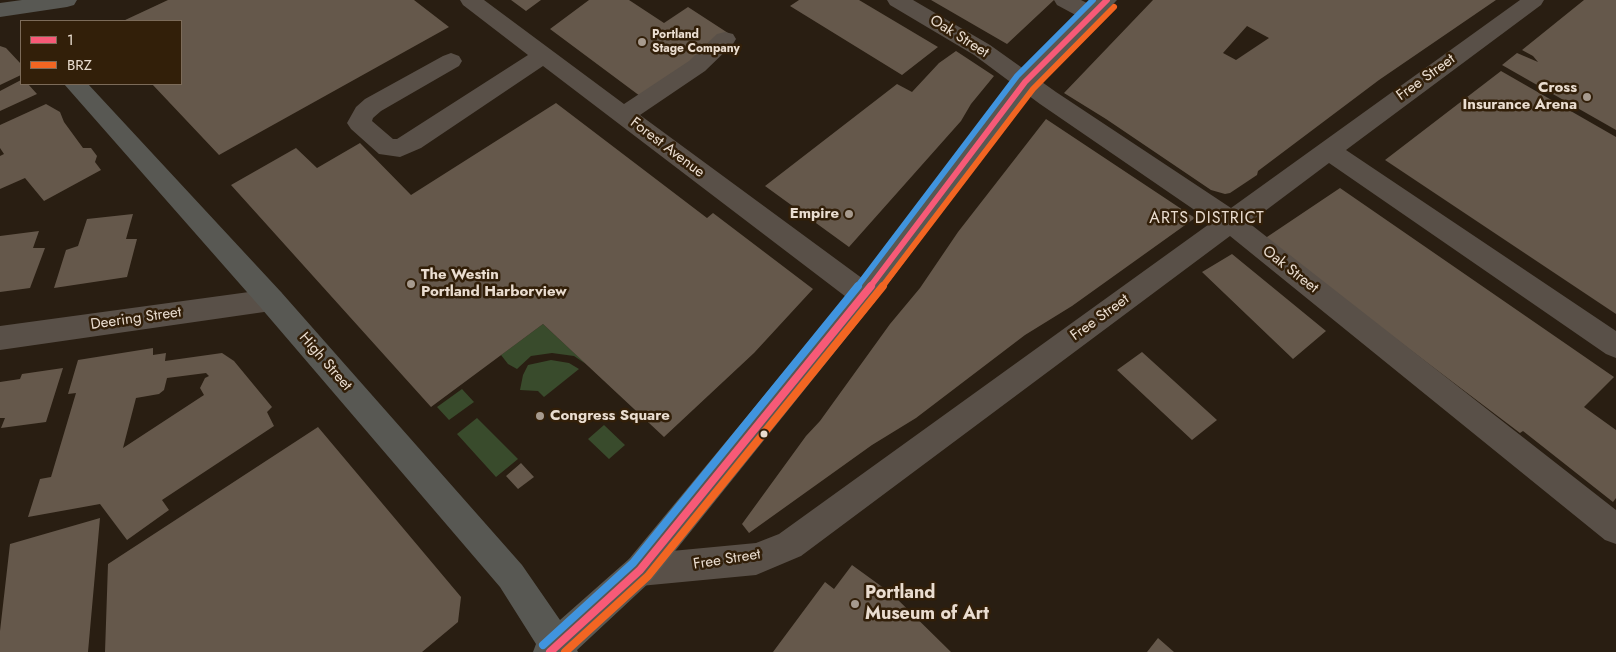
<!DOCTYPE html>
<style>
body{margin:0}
#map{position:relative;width:1616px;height:652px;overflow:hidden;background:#291e12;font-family:Jost,sans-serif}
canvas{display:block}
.legend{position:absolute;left:20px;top:20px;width:162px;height:65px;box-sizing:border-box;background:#321f09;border:1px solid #7c6b59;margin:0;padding:6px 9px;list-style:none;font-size:15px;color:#eaddd0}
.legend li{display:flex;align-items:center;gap:10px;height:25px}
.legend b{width:25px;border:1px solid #7c6b59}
</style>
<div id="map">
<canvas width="1616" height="652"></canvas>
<ul class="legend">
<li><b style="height:6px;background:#f75a77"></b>1</li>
<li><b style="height:6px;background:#f26522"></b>BRZ</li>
</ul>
</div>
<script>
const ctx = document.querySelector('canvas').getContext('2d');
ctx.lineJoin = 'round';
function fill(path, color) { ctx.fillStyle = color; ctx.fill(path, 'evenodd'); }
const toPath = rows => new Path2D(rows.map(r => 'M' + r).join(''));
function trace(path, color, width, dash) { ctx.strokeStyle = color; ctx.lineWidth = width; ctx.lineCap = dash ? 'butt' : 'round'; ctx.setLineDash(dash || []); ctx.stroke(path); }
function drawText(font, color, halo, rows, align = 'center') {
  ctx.font = font + ' Jost,sans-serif'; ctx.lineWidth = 5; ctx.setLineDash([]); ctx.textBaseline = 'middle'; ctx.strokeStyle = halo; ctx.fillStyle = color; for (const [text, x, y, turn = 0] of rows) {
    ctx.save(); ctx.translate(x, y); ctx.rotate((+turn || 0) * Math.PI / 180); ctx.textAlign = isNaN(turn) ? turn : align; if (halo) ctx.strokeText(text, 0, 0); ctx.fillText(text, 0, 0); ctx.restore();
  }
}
const green = toPath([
 [543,324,586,364,574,356,552,353,531,356,517,369,508,364,501,355],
 [551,360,569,363,579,369,544,397,538,391,520,390,523,375,528,365],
 [462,389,474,402,449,420,437,407],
 [477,418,518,459,496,477,457,434],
 [604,425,625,445,609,459,588,439]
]);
const building = toPath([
 [168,0,414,0,449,27,219,155,152,84,181,84,181,21,123,21],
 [511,0,541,0,526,11],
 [589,0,629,0,664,23,688,7,728,33,644,99,550,29],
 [799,0,859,0,938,47,902,75,790,6],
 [931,0,1054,0,1007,44],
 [1153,0,1496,0,1379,80,1258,171,1257,175,1230,193,1225,194,1211,190,1106,119,1064,93],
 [1247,26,1269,38,1236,60,1223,53],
 [1584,0,1616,0,1616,130,1502,65,1517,53,1538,62,1533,56,1522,50],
 [0,46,6,48,21,64,21,75,0,85],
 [956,51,994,76,971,104,961,121,849,247,765,186,897,84,912,92,939,63],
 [1501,71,1616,137,1616,314,1385,160],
 [21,80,21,84,28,84,37,94,0,111,0,91],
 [556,103,707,218,713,213,813,289,754,353,664,437,543,324,431,407,231,185,296,148,317,168,360,143,411,195],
 [46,104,60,112,64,122,83,148,91,148,97,156,95,162,101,170,44,201,25,178,0,189,0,156,4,154,0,148,0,125],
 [1046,119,1195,218,1072,306,1025,335,916,418,872,445,749,533,742,524,806,436,820,421,890,324,920,288,958,232],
 [1340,188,1614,377,1584,407,1616,430,1616,498,1613,502,1523,431,1520,433,1264,239],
 [133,214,126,239,137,239,127,277,54,288,66,250,78,246,87,219],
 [39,231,33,248,45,248,30,288,0,292,0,236],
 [1232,254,1326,331,1293,359,1202,272],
 [153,348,153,355,166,353,165,361,222,353,234,361,272,407,267,412,274,426,162,500,169,510,127,540,100,504,28,517,40,479,51,477,76,393,68,394,78,360],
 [206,373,209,376,205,378,200,388,204,395,123,448,136,398,159,394,164,390,167,378],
 [1142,352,1217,420,1192,440,1117,370],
 [63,368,46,422,1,428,5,418,0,418,0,382,20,379,22,374],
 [318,427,461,597,458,622,422,652,105,652,108,564],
 [521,463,534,477,518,489,506,476],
 [100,518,88,652,0,652,0,631,10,544],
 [852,565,892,594,951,652,773,652,825,582,834,589],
 [1158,638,1174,652,1147,652]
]);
const minor = toPath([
 [460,0,484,0,624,104,689,61,717,34,725,32,733,34,736,39,733,44,705,71,640,115,874,287,877,295,874,303,864,306,854,303,543,66,421,148,400,157,379,154,351,129,347,123,356,107,365,99,443,56,451,53,459,56,462,61,459,66,381,111,373,118,372,121,393,139,397,139,528,55,463,5,460,0],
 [887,0,913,0,990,45,1056,92,1231,208,1520,0,1544,0,1541,5,1346,150,1616,331,1616,358,1606,354,1329,163,1249,223,1616,510,1616,544,1605,540,1230,236,801,556,756,575,640,586,629,581,624,570,629,559,640,554,756,543,779,534,1212,222,1040,104,974,55,890,5,887,0],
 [1054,0,1081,0,1099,9,1102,14,1099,19,1091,21,1083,19,1057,5,1054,0],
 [271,289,281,292,284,300,281,308,271,311,0,350,0,326,271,289]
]);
const major = toPath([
 [22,0,77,0,74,5,67,7,0,17,0,3,22,0],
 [1095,0,1117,0,1033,88,874,303,651,581,577,650,578,652,533,652,536,644,500,587,261,308,64,84,88,84,281,292,522,565,560,620,629,559,854,287,1017,76,1095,0]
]);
const bus1Far1 = toPath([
 [870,287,1025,82,1107,0]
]);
const bus1 = toPath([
 [550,652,640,570,871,286]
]);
const bus2Far1 = toPath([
 [882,287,1033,89,1114,7]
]);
const bus2 = toPath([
 [565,652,648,576,883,286]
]);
const bus3Far1 = toPath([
 [857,287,1017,76,1093,0]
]);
const bus3 = toPath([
 [543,645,633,563,858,286]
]);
const markers = [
 [642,42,5,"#a69a8e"],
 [1587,97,5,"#a69a8e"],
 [849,214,5,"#a69a8e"],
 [411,284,5,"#a69a8e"],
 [540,416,5,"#a69a8e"],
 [764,434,4.5,"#eaddd0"],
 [855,604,5,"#a69a8e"]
];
const farPoinames = [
 ["Portland",652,35],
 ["Stage Company",652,49]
];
const streetNames = [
 ["Oak Street",959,37,32],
 ["Free Street",1426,78,-36],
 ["Forest Avenue",667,148,37],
 ["Oak Street",1290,270,38],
 ["Free Street",1100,318,-36],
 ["Deering Street",136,319,-8],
 ["High Street",325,362,49],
 ["Free Street",727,560,-9]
];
const poiNames = [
 ["Cross",1577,88],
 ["Insurance Arena",1577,105],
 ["Empire",839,214],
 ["The Westin",421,275,"left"],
 ["Portland Harborview",421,292,"left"],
 ["Congress Square",550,416,"left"]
];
const neighbourhoodNames = [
 ["ARTS DISTRICT",1207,219]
];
const nearPoinames = [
 ["Portland",865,594],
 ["Museum of Art",865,615]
];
fill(green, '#394b2c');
fill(building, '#65584b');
fill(minor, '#595048');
fill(major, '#585853');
trace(bus1Far1, '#f75a77', 6);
trace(bus1, '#f75a77', 8);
trace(bus2Far1, '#f26522', 6);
trace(bus2, '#f26522', 8);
trace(bus3Far1, '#4094de', 6);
trace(bus3, '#4094de', 8);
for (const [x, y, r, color] of markers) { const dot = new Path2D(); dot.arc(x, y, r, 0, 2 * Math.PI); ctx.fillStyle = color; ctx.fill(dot); trace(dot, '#321f09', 2); }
drawText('bold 12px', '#eaddd0', '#321f09', farPoinames, 'left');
drawText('15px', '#eaddd0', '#321f09', streetNames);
drawText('bold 15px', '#eaddd0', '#321f09', poiNames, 'right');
ctx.letterSpacing = '1px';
drawText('16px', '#eaddd0', '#321f09', neighbourhoodNames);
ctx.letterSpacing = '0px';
drawText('bold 18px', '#eaddd0', '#321f09', nearPoinames, 'left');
</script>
